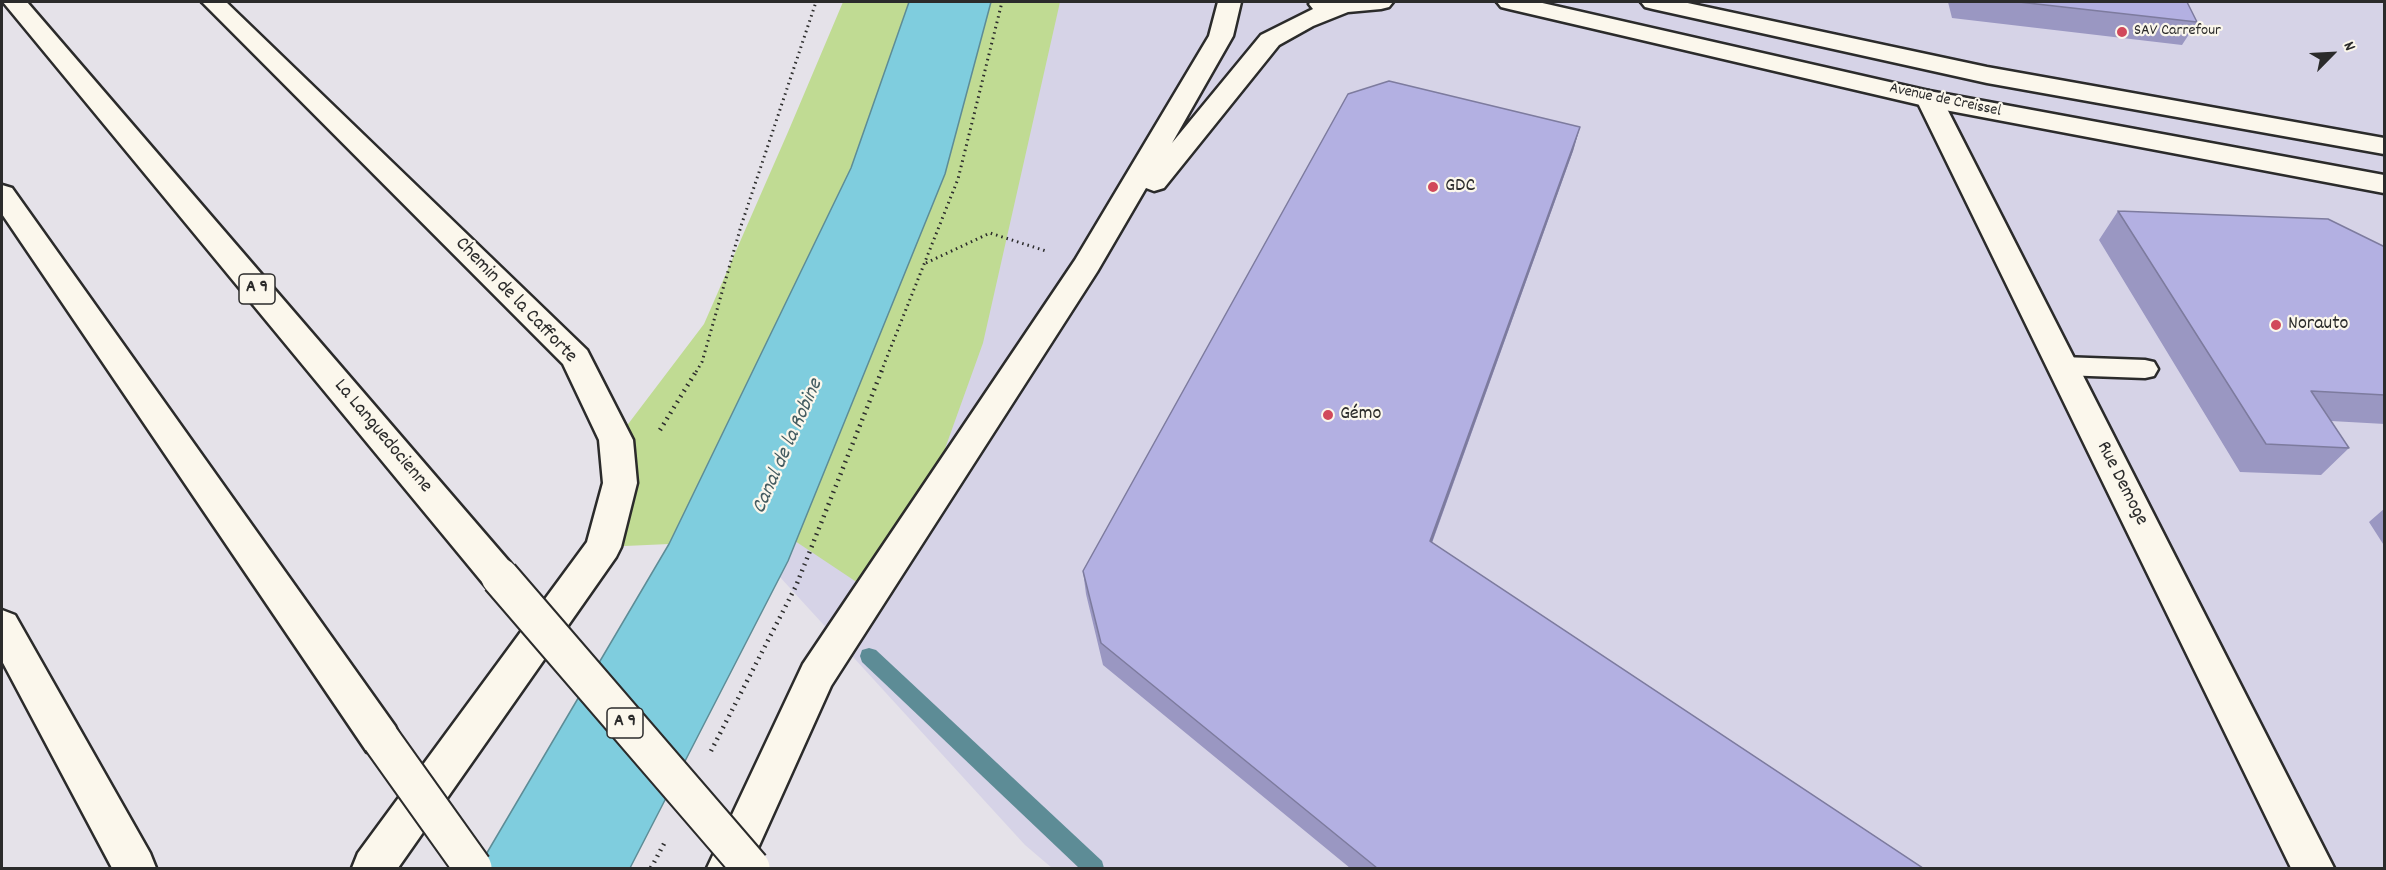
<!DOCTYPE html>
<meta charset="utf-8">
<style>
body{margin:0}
#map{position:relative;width:2386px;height:870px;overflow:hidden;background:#e5e2e9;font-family:Dekko,sans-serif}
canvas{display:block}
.frame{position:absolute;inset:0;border:3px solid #2b2b2b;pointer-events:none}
.north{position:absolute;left:2302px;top:24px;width:60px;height:60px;-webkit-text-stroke:4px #fbf7ec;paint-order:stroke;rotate:66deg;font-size:16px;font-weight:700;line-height:24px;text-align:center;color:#2b2b2b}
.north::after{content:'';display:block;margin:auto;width:21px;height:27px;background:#2b2b2b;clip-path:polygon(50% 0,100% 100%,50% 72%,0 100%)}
</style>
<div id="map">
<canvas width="2386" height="870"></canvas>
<div class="frame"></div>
<div class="north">N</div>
</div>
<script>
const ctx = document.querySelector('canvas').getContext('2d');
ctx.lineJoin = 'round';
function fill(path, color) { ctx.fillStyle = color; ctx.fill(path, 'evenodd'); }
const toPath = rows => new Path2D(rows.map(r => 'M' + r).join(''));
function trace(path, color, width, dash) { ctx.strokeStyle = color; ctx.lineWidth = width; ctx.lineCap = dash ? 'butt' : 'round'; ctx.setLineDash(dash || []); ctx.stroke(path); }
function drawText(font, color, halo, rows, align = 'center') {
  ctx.font = font + ' Dekko,sans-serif'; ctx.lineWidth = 4.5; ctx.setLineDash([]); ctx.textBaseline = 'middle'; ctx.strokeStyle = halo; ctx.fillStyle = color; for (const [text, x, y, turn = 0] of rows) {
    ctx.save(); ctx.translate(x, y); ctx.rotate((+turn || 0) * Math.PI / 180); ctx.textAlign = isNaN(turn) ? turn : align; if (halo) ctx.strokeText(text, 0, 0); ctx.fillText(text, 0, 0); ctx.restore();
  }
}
const built = toPath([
 [913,2,2384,2,2384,868,1052,868,1025,845,693,482]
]);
const green = toPath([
 [843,2,909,2,851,168,669,544,603,547,616,440,704,324,788,132],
 [991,2,1060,2,983,343,919,521,873,593,795,541,945,174]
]);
const water = toPath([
 [909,2,991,2,945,174,788,561,630,868,478,868,669,544,851,168,909,2]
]);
const stream = toPath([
 [869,648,876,650,1102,861,1104,868,1079,868,862,662,860,656,862,650,869,648]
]);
const pathFar1 = toPath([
 [926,263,990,233,1046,251],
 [696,372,702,362,741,226,816,2],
 [881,372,958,179,1002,2]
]);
const path = toPath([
 [660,430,697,370],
 [711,751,796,586,882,370],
 [651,868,666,840]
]);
const service = toPath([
 [2062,357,2145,360,2154,362,2158,369,2154,376,2145,378,2062,375,2053,373,2049,366,2053,359,2062,357]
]);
const minor = toPath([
 [202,2,226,2,587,350,633,440,637,483,621,547,616,557,398,868,352,868,358,853,587,542,603,483,599,440,563,364,202,2],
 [1929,91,1938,94,1942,99,2334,868,2291,868,1916,99,1920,94,1929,91],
 [2,610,15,615,150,853,156,868,112,868,2,661,2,610]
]);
const tertiary = toPath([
 [1218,2,1241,2,1233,36,1172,143,1261,35,1313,9,1309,4,1311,2,1393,2,1389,7,1381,9,1348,12,1313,26,1279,45,1164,188,1154,191,1146,188,1097,272,831,686,749,868,707,868,803,664,1075,260,1209,36,1218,2],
 [1497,2,1538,2,1929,91,2384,175,2384,193,1929,107,1509,9,1501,7,1497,2],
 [1641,2,1683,2,1987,67,2384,138,2384,154,1987,83,1653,9,1645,7,1641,2]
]);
const motorway = toPath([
 [3,2,27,2,513,566,518,577,513,588,500,592,487,588,3,2],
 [2,185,12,188,395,726,401,739,395,752,381,757,367,752,2,214,2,185]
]);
const motorwayBridge = toPath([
 [500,577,751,868],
 [381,739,473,868]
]);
const wall = toPath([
 [1948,2,2187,2,2197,22,2182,45,1952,18],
 [1580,127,1573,151,1432,543,1923,868,1350,868,1103,665,1086,594,1083,571],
 [2118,211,2385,247,2385,424,2331,421,2349,448,2321,475,2240,472,2099,240],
 [2385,508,2385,547,2369,522]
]);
const shadedWall = toPath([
 [1580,127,1573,151,1424,564,1430,541]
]);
const building = toPath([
 [2019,2,2187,2,2197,22,2019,2],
 [1389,81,1580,127,1430,541,1923,868,1377,868,1101,643,1083,571,1348,94,1389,81],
 [2118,211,2328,219,2385,247,2385,395,2311,391,2349,448,2266,444,2118,211]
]);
const markers = [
 [2122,32,6,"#d1495b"],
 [1433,187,6,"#d1495b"],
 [2276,325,6,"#d1495b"],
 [1328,415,6,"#d1495b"]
];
const farPoinames = [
 ["SAV Carrefour",2134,32]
];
const farStreetnames = [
 ["Avenue de Creissel",1945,101,12]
];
const shields = [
 [257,289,36],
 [625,723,36]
];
const shieldNames = [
 ["A 9",257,289],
 ["A 9",625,723]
];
const poiNames = [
 ["GDC",1445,187],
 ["Norauto",2288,325],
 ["Gémo",1340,415]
];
const streetNames = [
 ["Chemin de la Cafforte",515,301,46],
 ["La Languedocienne",382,437,50],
 ["Rue Demoge",2121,484,63]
];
const waterNames = [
 ["Canal de la Robine",789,447,-66]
];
fill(built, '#d6d3e7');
fill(green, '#c0db93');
fill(water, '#7fcdde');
trace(water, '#5d8c96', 1.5);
fill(stream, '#5d8c96');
trace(service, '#2b2b2b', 5);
trace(minor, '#2b2b2b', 5);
trace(tertiary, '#2b2b2b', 5);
trace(motorway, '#2b2b2b', 5);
trace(pathFar1, '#2b2b2b', 3, [1.5, 4]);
trace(path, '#2b2b2b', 4.5, [1.5, 5]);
fill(service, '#fbf7ec');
fill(minor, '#fbf7ec');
fill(tertiary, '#fbf7ec');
fill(motorway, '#fbf7ec');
trace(motorwayBridge, '#2b2b2b', 41, []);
trace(motorwayBridge, '#fbf7ec', 37);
fill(wall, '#9a97c2');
fill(shadedWall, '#7d7b9e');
fill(building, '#b3b0e2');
trace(building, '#7d7b9e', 1.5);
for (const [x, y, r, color] of markers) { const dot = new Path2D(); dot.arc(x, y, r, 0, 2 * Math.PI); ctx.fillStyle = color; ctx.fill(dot); trace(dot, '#fbf7ec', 2); }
drawText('16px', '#2b2b2b', '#fbf7ec', farPoinames, 'left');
drawText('16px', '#2b2b2b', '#fbf7ec', farStreetnames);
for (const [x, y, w] of shields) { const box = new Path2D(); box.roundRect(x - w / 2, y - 15, w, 30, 4.5); ctx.fillStyle = '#fbf7ec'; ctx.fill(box); trace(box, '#2b2b2b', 1.5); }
drawText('bold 18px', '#2b2b2b', null, shieldNames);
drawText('20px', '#2b2b2b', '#fbf7ec', poiNames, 'left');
drawText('20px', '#2b2b2b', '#fbf7ec', streetNames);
drawText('italic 21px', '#445c61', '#fbf7ec', waterNames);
</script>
